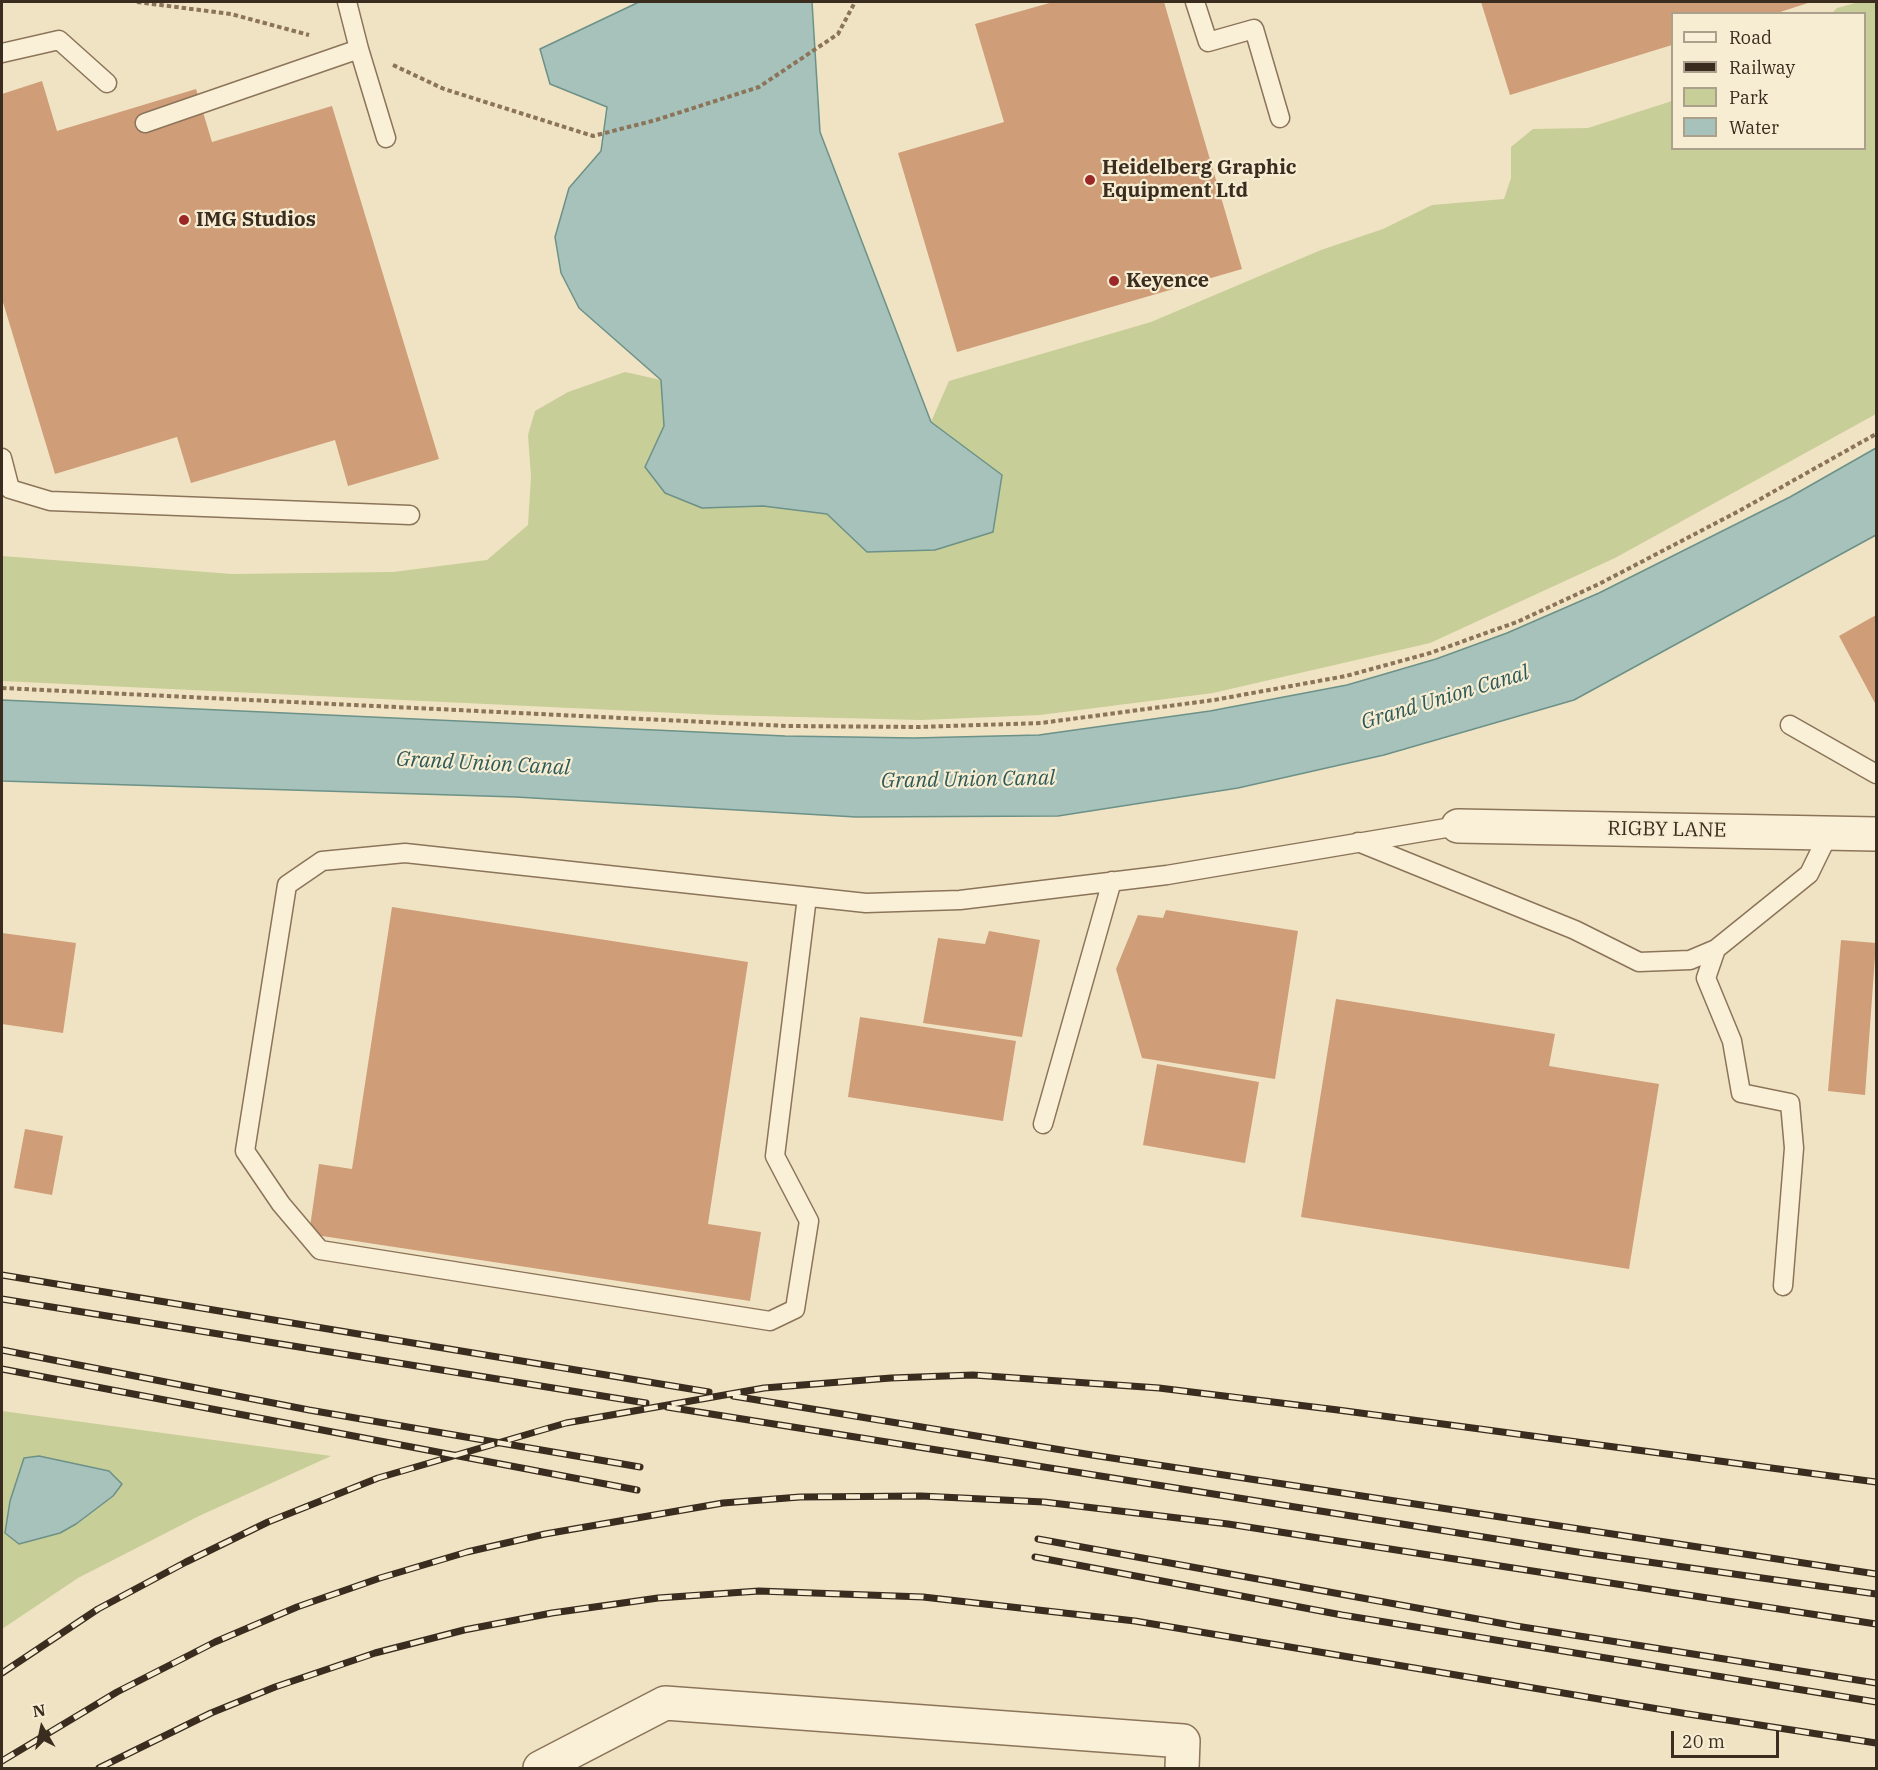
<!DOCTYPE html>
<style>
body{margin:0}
#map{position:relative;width:1878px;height:1770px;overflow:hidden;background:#f0e3c3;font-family:"IBM Plex Serif",serif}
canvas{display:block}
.frame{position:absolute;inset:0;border:3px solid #3a2c1e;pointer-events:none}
.legend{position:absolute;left:1671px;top:12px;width:195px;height:138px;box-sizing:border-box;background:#f7edd3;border:2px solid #aba08b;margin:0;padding:8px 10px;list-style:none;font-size:18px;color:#3a2c1e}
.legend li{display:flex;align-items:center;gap:12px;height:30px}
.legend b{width:30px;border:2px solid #aba08b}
.north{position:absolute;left:12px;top:1698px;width:60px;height:60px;-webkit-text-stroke:4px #f7edd3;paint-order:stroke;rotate:351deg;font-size:16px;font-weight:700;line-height:24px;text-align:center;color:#3a2c1e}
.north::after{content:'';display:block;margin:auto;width:21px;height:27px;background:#3a2c1e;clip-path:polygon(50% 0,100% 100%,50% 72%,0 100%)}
.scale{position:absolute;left:1671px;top:1731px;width:108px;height:27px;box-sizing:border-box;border:3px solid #3a2c1e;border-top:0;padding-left:8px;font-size:18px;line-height:21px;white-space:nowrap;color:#3a2c1e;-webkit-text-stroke:4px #f7edd3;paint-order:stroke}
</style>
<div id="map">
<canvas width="1878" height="1770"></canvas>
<div class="frame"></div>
<ul class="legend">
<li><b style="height:8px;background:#faf0d7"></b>Road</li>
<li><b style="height:8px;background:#3a2c1e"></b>Railway</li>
<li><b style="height:16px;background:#c7ce97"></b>Park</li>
<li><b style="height:16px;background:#a6c2ba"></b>Water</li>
</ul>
<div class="north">N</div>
<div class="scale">20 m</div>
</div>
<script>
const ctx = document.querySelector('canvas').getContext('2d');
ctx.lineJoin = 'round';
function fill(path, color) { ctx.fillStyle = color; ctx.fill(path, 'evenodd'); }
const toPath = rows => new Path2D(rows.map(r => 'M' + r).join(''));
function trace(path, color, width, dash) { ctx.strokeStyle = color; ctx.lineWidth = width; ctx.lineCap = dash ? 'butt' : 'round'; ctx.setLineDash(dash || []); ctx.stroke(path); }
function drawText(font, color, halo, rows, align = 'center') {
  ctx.font = font + ' "IBM Plex Serif",serif'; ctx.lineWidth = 4.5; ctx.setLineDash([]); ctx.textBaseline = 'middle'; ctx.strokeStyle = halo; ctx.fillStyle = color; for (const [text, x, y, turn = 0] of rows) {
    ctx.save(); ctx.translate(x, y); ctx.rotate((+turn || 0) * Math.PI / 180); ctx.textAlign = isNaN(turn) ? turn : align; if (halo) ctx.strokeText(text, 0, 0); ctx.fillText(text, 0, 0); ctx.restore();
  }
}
const green = toPath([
 [1859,2,1876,2,1876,414,1615,558,1430,643,1213,693,1040,715,921,720,718,715,2,681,2,556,232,574,393,572,487,560,528,525,531,477,528,435,535,411,568,392,625,372,661,380,664,426,645,467,702,508,763,506,827,514,867,552,1002,475,931,422,949,381,1151,322,1321,250,1383,229,1432,205,1504,199,1511,178,1511,147,1533,129,1588,128,1672,101,1672,148,1864,148,1864,14,1832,13,1837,8],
 [2,1411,331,1456,199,1516,78,1578,2,1629]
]);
const water = toPath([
 [639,2,812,2,820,132,931,422,1002,475,993,532,935,550,867,552,827,514,763,506,702,508,665,493,645,467,664,426,661,380,579,308,561,273,555,237,569,188,601,151,607,107,550,84,540,49,639,2],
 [1876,448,1876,535,1574,700,1384,755,1238,788,1058,816,856,817,516,797,2,781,2,700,785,736,914,738,1039,735,1210,711,1347,685,1436,659,1507,633,1599,593,1790,497,1876,448],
 [39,1456,109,1471,122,1484,113,1496,76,1524,60,1533,19,1544,5,1533,10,1501,24,1458,39,1456]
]);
const building = toPath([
 [1053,2,1164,2,1242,269,957,352,898,153,1004,122,975,24],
 [1481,2,1811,2,1774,14,1672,14,1672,45,1510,95],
 [42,81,57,131,196,89,212,142,332,106,439,459,348,486,335,440,191,483,177,437,55,474,2,299,2,94],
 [1876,615,1876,705,1839,636],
 [392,907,748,962,708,1224,761,1232,750,1301,309,1234,319,1164,352,1169],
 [1166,910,1298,931,1275,1079,1142,1058,1116,969,1138,915,1163,918],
 [989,931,1040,940,1022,1037,923,1023,938,938,985,944],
 [2,933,76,943,63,1033,2,1024],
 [1841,940,1876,943,1865,1095,1828,1091],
 [1336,999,1555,1034,1549,1066,1659,1084,1629,1269,1301,1217],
 [860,1017,1016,1041,1003,1121,848,1097],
 [1157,1064,1259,1082,1245,1163,1143,1145],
 [25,1129,63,1136,52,1195,14,1188]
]);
const path = toPath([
 [137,2,231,14,309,35],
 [393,65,444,89,593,136,656,120,759,87,838,34,855,2],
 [2,688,788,726,918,727,1041,723,1214,700,1346,676,1430,653,1517,622,1599,584,1739,511,1876,434]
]);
const service = toPath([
 [1195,2,1208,42,1254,29,1280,118],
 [359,49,386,138],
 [2,53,59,40,107,83],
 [145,123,359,49,347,2],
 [2,458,10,489,50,501,410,515],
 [1790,725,1876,774],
 [1358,842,1575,930,1639,962,1690,960,1716,949],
 [807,897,775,1156,809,1221,795,1309,770,1321,320,1250,281,1204,245,1151,287,885,322,861,405,853,866,903,960,900,1167,875,1458,826],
 [1043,1124,1112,881],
 [1783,1286,1794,1148,1790,1103,1741,1093,1732,1041,1706,978,1716,949,1809,874,1829,833]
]);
const minor = toPath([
 [1458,826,1876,834],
 [540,1768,665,1703,1183,1741,1182,1768]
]);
const rail = toPath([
 [2,1275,709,1392],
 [2,1299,646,1403],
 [2,1350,309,1410,640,1467],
 [2,1369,637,1490],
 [733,1396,1092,1455,1876,1574],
 [667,1407,1584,1553,1876,1594],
 [1038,1539,1516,1626,1876,1683],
 [1035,1557,1342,1615,1876,1702],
 [2,1673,98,1609,186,1562,268,1522,378,1478,566,1423,764,1388,891,1378,973,1375,1159,1388,1338,1410,1876,1482],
 [2,1761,117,1692,215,1642,297,1607,380,1578,467,1552,545,1534,723,1503,800,1497,921,1496,1044,1502,1228,1524,1876,1624],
 [99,1768,211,1713,275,1687,375,1653,464,1630,552,1613,658,1598,759,1591,923,1597,1135,1621,1688,1714,1876,1743]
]);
const markers = [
 [1090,180,6,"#9c2727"],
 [184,220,6,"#9c2727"],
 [1114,281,6,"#9c2727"]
];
const poiNames = [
 ["Heidelberg Graphic",1102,168],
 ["Equipment Ltd",1102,191],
 ["IMG Studios",196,220],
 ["Keyence",1126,281]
];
const streetNames = [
 ["RIGBY LANE",1667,830,1]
];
const waterNames = [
 ["Grand Union Canal",1445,698,-17],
 ["Grand Union Canal",483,764,3],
 ["Grand Union Canal",968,780,-1]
];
fill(green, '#c7ce97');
fill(water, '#a6c2ba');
trace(water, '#6c9188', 1.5);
fill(building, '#cf9d78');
trace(service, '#8b7459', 21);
trace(minor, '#8b7459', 36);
trace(path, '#8b7459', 4, [4.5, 3]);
trace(service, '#faf0d7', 18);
trace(minor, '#faf0d7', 33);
trace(rail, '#3a2c1e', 7);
trace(rail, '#f7edd3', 4.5, [14]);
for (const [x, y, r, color] of markers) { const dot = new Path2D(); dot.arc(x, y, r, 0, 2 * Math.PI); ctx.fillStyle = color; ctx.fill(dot); trace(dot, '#f7edd3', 2); }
drawText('bold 20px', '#3a2c1e', '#f7edd3', poiNames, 'left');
drawText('20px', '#3a2c1e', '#f7edd3', streetNames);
drawText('italic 21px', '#2d5a58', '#f7edd3', waterNames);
</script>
